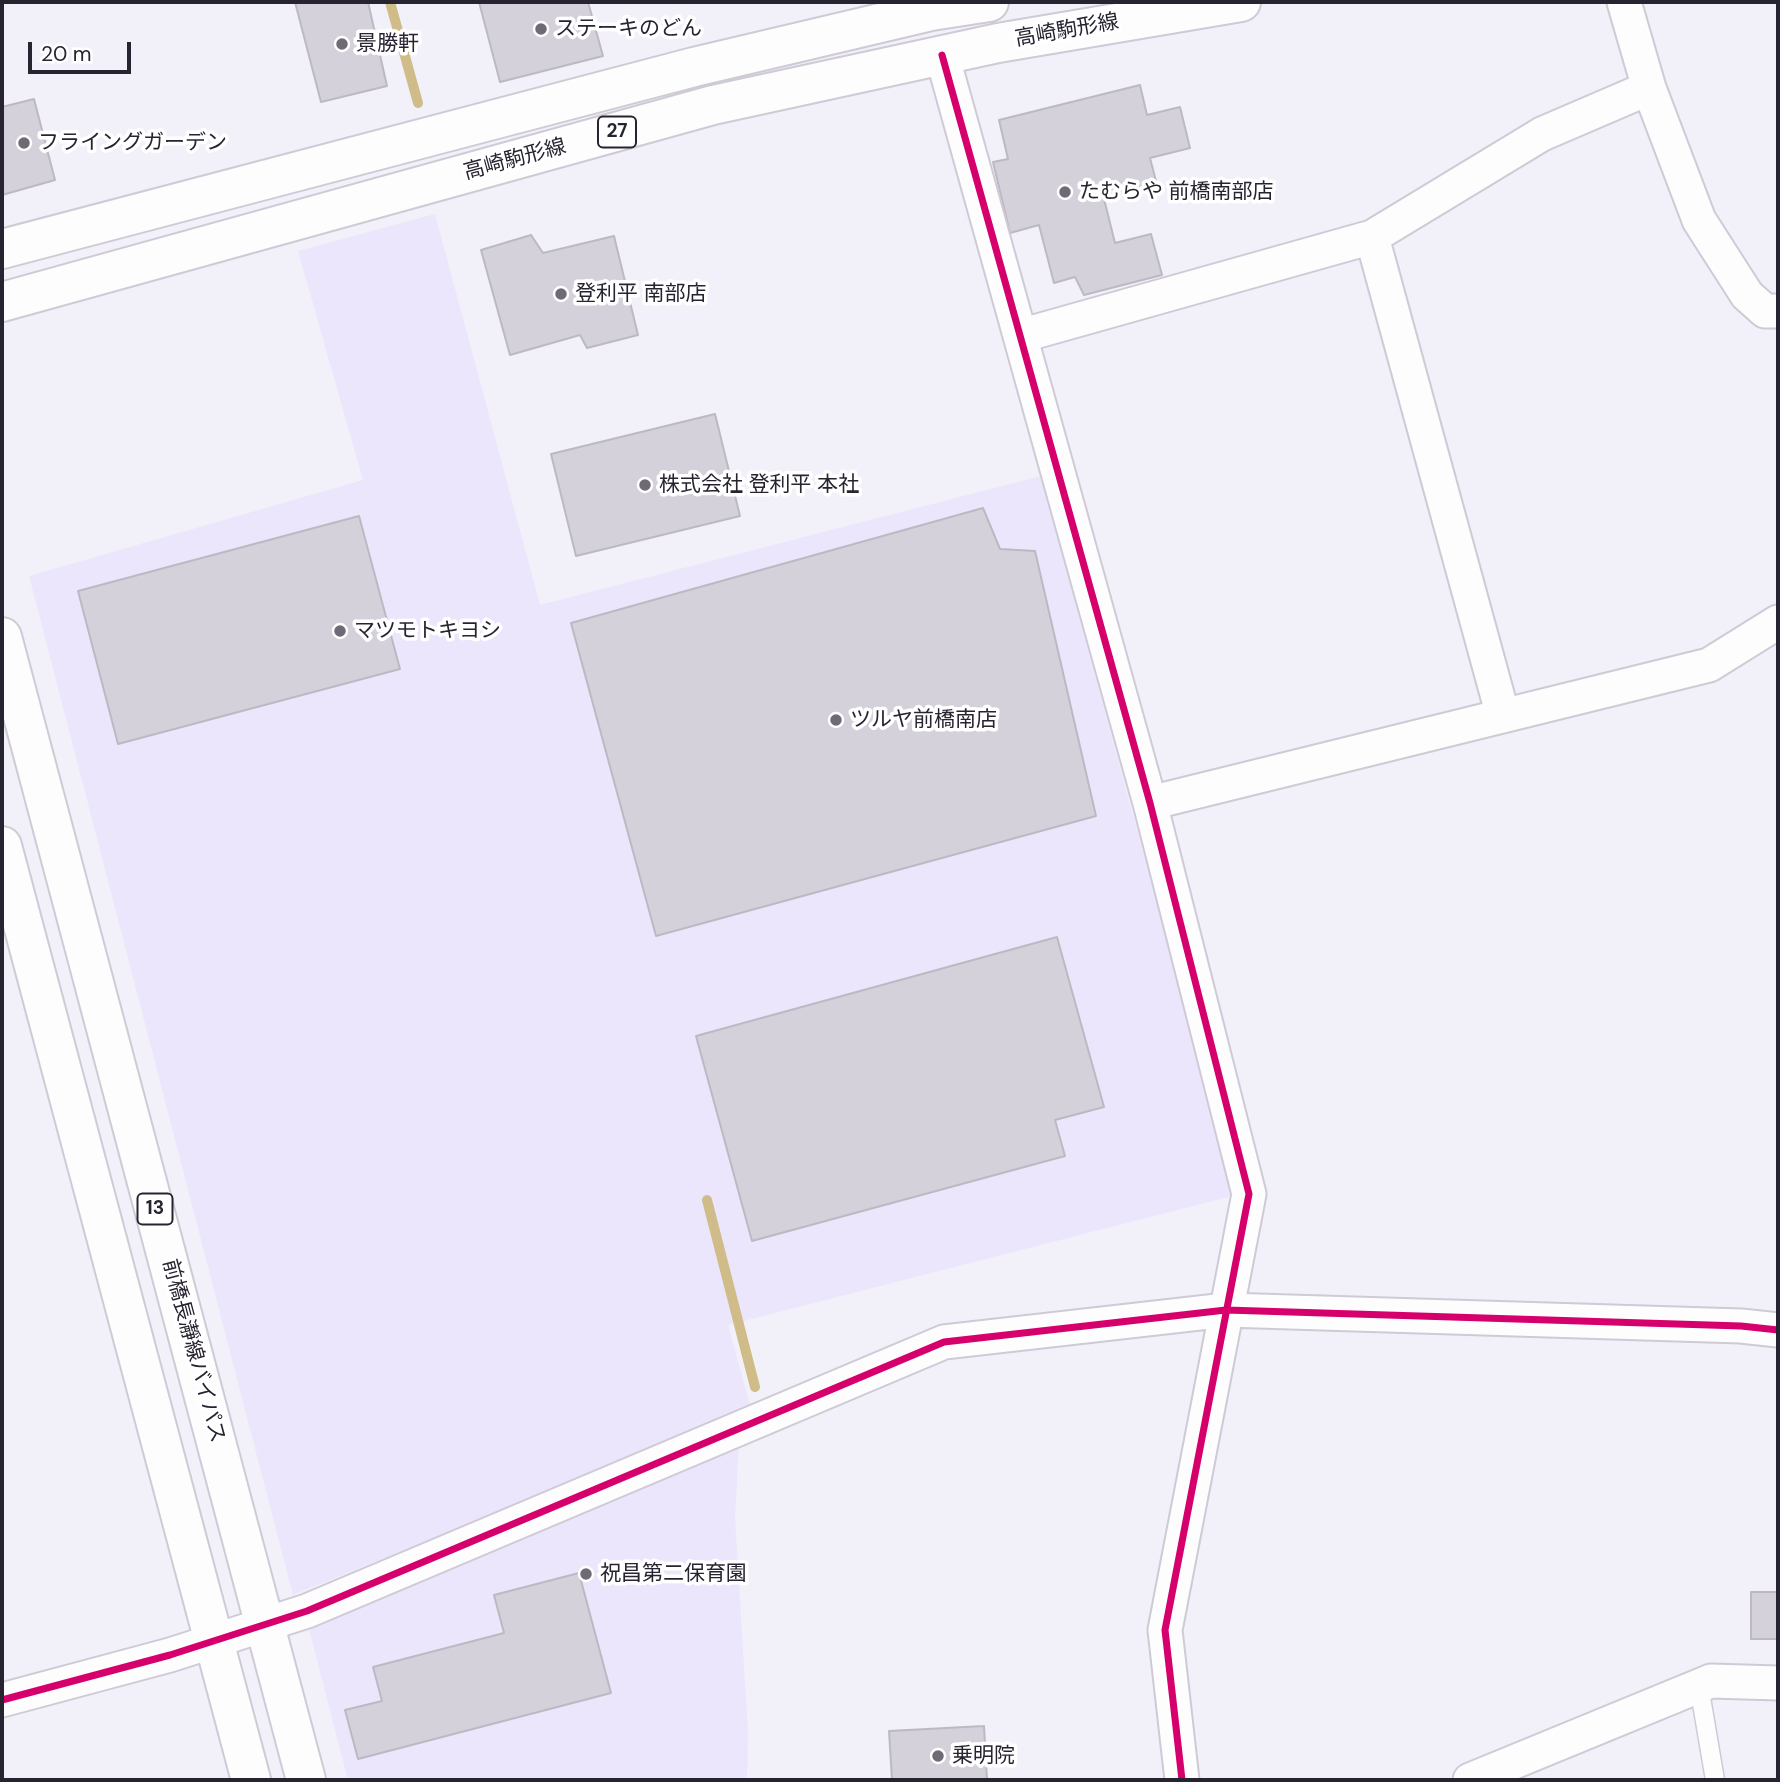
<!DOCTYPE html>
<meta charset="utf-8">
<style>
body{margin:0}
#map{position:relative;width:1780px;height:1782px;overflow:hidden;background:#f2f0f8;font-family:"DM Sans",sans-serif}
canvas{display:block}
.frame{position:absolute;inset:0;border:4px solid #282330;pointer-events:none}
.scale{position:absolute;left:28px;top:42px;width:103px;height:32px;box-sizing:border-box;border:4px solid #282330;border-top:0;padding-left:9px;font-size:21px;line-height:24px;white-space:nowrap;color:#282330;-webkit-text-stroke:5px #fff;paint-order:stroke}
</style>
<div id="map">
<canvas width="1780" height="1782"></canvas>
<div class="frame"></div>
<div class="scale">20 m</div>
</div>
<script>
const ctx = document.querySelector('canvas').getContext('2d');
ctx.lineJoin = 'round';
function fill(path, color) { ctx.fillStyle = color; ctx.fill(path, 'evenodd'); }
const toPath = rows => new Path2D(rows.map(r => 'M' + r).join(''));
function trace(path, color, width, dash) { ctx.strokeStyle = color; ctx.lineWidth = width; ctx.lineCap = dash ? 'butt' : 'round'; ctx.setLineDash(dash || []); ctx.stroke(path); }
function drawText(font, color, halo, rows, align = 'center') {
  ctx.font = font + ' "DM Sans","Noto Sans JP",sans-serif'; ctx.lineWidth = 7; ctx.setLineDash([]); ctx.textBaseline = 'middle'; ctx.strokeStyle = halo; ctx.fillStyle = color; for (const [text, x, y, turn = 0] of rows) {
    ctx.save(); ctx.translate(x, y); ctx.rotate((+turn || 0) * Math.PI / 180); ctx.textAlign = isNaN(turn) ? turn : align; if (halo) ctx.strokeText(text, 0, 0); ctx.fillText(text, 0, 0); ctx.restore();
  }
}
const built = toPath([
 [435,214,540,605,1041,476,1236,1195,728,1325,751,1409,293,1595,29,576,363,480,298,251],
 [739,1439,735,1519,748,1731,747,1780,348,1780,309,1629]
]);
const stream = toPath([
 [390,2,418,103],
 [707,1200,755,1387]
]);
const building = toPath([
 [295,2,368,2,387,86,321,102,295,2],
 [479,2,588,2,603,56,500,82,479,2],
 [1140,85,1147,115,1180,107,1190,148,1150,158,1157,185,1104,199,1115,243,1151,234,1162,275,1084,295,1075,277,1054,283,1039,225,1010,233,993,162,1008,159,999,120,1140,85],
 [34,99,55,180,2,195,2,107,34,99],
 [531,235,543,253,614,236,638,335,587,348,580,335,510,355,481,250,531,235],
 [715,414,740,516,576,556,551,454,715,414],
 [983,508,1000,549,1035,551,1096,816,656,936,571,623,983,508],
 [359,516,400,669,118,744,78,591,359,516],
 [1057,937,1104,1107,1055,1120,1065,1156,752,1241,696,1036,1057,937],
 [579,1573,611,1693,358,1759,345,1710,382,1701,373,1667,504,1633,494,1595,579,1573],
 [1751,1592,1778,1592,1778,1639,1751,1639,1751,1592],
 [984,1726,987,1780,892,1780,889,1731,984,1726]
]);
const service = toPath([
 [1699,1686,1715,1780]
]);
const minor = toPath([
 [1624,2,1649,88,1699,220,1747,295,1765,311,1778,311],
 [942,55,1150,803,1249,1194,1165,1630,1182,1780],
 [1372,237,1503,716],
 [1020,336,1372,237,1542,134,1649,88],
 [1150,803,1709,665,1778,622],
 [2,1700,170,1655,307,1611,944,1342,1226,1310,1741,1326,1778,1330],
 [1470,1780,1711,1681,1778,1683]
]);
const primary = toPath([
 [2,249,694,67,931,11,989,2],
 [2,302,713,105,998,43,1241,2],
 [2,637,306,1780],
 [2,846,251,1780]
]);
const cycleway = toPath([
 [942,55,1150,803,1249,1194,1165,1630,1182,1780],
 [2,1700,170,1655,307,1611,944,1342,1226,1310,1741,1326,1778,1330]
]);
const markers = [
 [541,29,7,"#6f6b76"],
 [342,44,7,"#6f6b76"],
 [24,143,7,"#6f6b76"],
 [1065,192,7,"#6f6b76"],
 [561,294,7,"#6f6b76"],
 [645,485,7,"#6f6b76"],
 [340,631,7,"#6f6b76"],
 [836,720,7,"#6f6b76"],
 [586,1574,7,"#6f6b76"],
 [938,1756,7,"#6f6b76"]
];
const shields = [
 [617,132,38],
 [155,1209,35]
];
const shieldNames = [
 ["27",617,132],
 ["13",155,1209]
];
const poiNames = [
 ["ステーキのどん",555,29],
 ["景勝軒",356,44],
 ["フライングガーデン",38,143],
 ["たむらや 前橋南部店",1079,192],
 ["登利平 南部店",575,294],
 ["株式会社 登利平 本社",659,485],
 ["マツモトキヨシ",354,631],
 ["ツルヤ前橋南店",850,720],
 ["祝昌第二保育園",600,1574],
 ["乗明院",952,1756]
];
const streetNames = [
 ["高崎駒形線",1067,31,-10],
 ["高崎駒形線",515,160,-15],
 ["前橋長瀞線バイパス",193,1351,75]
];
fill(built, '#ece6fc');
trace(stream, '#d0bc89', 10);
fill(building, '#d4d1db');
trace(building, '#bcb9c3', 2);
trace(service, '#cfcad6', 21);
trace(minor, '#cfcad6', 37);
trace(primary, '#cfcad6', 42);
trace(service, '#fdfdfe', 18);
trace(minor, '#fdfdfe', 33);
trace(primary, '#fdfdfe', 38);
trace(cycleway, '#d6006c', 7);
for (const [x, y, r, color] of markers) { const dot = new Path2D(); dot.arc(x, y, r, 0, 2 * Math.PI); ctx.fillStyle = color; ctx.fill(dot); trace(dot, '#fff', 2.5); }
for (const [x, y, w] of shields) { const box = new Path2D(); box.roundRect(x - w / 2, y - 15.5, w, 31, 5); ctx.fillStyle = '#fff'; ctx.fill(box); trace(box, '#282330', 2); }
drawText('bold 19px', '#282330', null, shieldNames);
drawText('21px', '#282330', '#fff', poiNames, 'left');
drawText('21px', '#282330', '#fff', streetNames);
</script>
